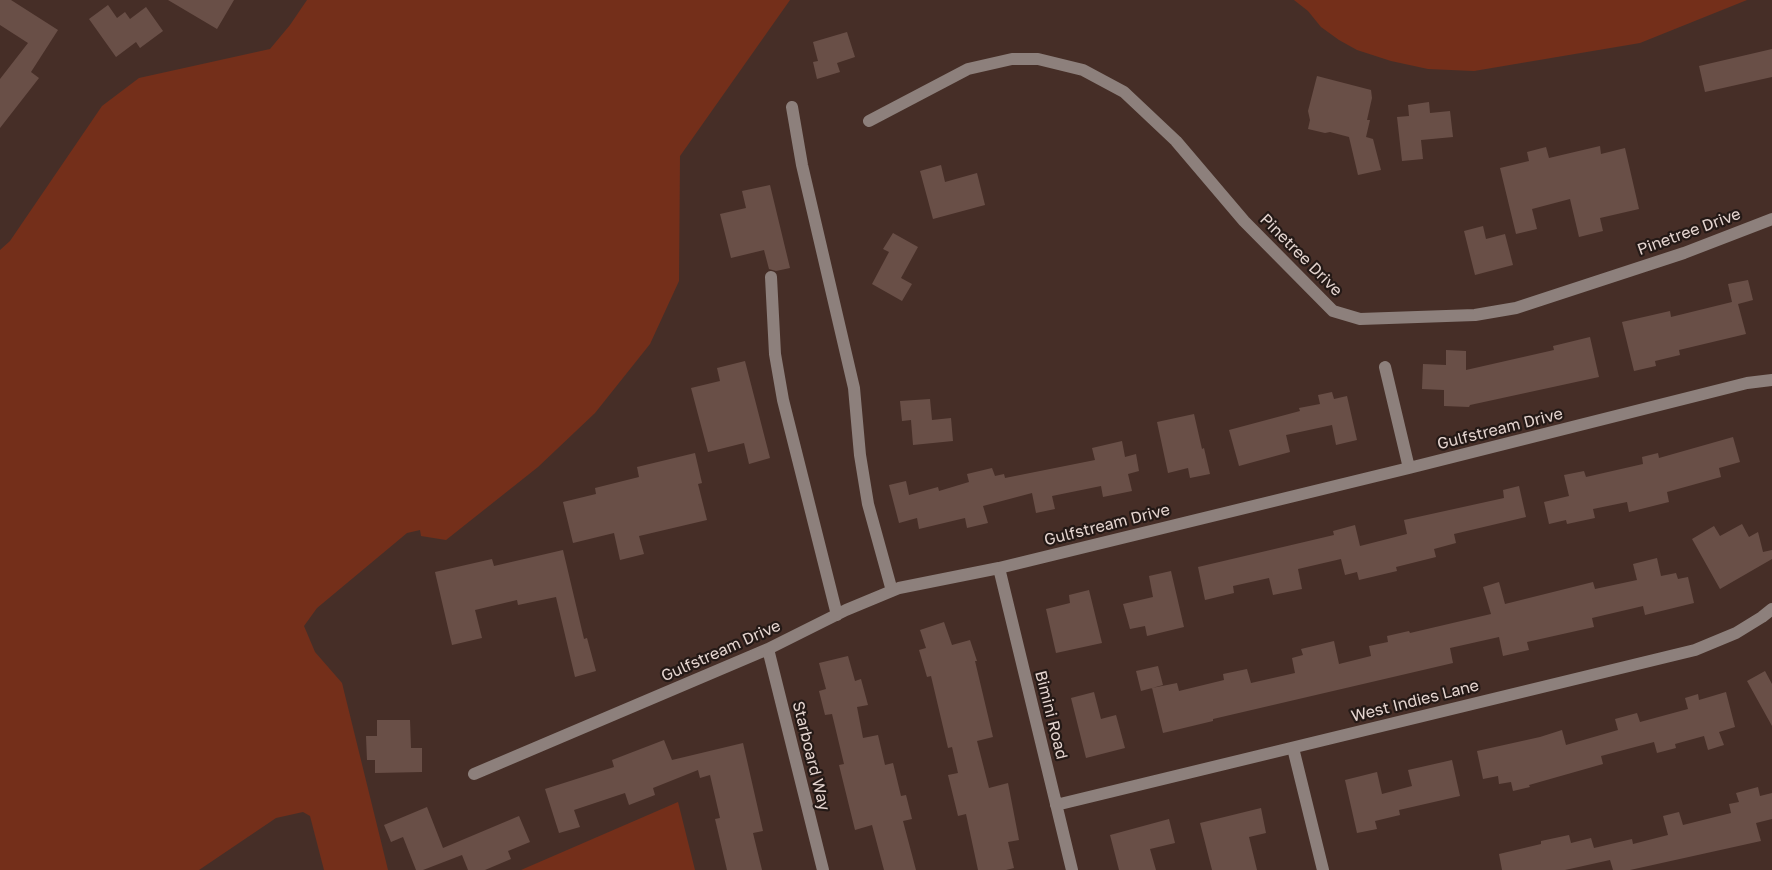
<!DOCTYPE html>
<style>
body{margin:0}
canvas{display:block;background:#462e27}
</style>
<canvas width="1772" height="870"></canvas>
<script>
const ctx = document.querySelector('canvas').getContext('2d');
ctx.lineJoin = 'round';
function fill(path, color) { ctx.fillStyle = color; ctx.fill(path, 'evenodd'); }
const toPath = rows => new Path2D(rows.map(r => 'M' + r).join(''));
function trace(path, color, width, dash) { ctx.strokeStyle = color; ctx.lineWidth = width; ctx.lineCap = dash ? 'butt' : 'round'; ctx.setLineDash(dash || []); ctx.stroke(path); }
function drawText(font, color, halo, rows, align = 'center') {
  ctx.font = font + ' "Golos Text",sans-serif'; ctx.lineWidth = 4.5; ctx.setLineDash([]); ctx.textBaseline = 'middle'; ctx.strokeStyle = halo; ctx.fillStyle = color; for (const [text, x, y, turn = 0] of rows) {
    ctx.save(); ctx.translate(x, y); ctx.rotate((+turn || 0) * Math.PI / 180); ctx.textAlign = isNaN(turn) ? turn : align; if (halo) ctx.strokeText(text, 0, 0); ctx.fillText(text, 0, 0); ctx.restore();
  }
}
const water = toPath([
 [307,0,790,0,680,156,679,281,650,344,595,413,538,467,446,540,421,536,420,530,407,533,317,608,304,626,315,652,342,683,388,870,324,870,310,816,303,812,276,818,199,870,0,870,0,250,10,241,102,106,139,78,270,49,290,25],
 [1294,0,1747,0,1640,43,1474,71,1428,69,1391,61,1357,50,1339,40,1321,27,1308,11],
 [678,802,695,870,521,870]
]);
const building = toPath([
 [0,0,11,0,58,30,31,72,39,78,0,128,0,79,28,43,0,25],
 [168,0,234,0,217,29],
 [108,5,117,18,125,12,130,19,146,7,163,31,140,48,136,42,116,57,89,19],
 [847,32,855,57,837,63,840,72,817,79,813,62,818,61,813,42],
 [1772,49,1772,77,1705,92,1699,66],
 [1317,76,1371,90,1372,98,1367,120,1370,120,1366,137,1373,139,1381,170,1358,175,1349,137,1330,132,1325,133,1308,129,1310,120,1308,111],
 [1429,102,1430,113,1450,111,1453,137,1421,140,1423,159,1402,161,1397,117,1409,116,1408,105],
 [1600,146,1601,154,1625,148,1639,209,1600,218,1603,231,1579,237,1570,199,1532,209,1537,229,1516,234,1500,168,1529,161,1527,152,1546,147,1549,158],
 [941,165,945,182,977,173,985,205,933,219,920,171],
 [770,185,790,268,776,271,769,269,764,250,731,258,720,214,746,208,742,191],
 [1483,226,1486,239,1505,234,1513,265,1475,275,1464,231],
 [893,233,918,247,901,278,912,284,902,301,872,284,889,252,883,249],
 [1748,280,1753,300,1738,304,1746,334,1679,350,1680,355,1655,361,1656,366,1634,371,1622,322,1670,311,1671,317,1732,302,1728,284],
 [1590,337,1599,377,1470,405,1469,407,1444,406,1444,390,1422,389,1423,364,1446,365,1446,350,1466,351,1466,370,1554,350,1553,346],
 [745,361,770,458,749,464,744,443,708,452,691,388,720,381,717,368],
 [1332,392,1334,399,1347,396,1357,440,1336,445,1332,425,1286,435,1290,452,1239,466,1229,430,1300,411,1299,408,1320,404,1318,395],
 [930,399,932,420,951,418,953,441,913,445,911,420,902,421,900,401],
 [1194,414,1202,449,1204,448,1210,474,1190,478,1188,468,1168,473,1157,422],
 [1733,437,1740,462,1719,468,1721,477,1667,492,1669,502,1629,512,1627,502,1593,509,1595,518,1567,524,1566,520,1549,524,1544,502,1569,496,1564,475,1584,471,1586,477,1643,464,1642,457,1658,453,1659,458],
 [1122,441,1125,457,1136,454,1139,471,1128,474,1132,491,1103,497,1101,486,1052,496,1055,509,1036,513,1032,493,983,506,988,523,967,528,965,518,919,529,917,518,899,523,889,485,906,481,909,495,938,487,939,491,969,482,967,474,992,468,995,476,1004,474,1005,478,1095,460,1092,448],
 [695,453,702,483,698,484,707,520,639,536,644,554,620,560,614,533,573,543,563,502,596,494,595,488,639,477,637,467],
 [1519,486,1526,517,1454,534,1456,543,1434,549,1436,557,1396,567,1397,571,1359,580,1357,572,1345,575,1341,559,1298,569,1302,589,1273,595,1269,578,1233,586,1234,593,1205,600,1198,567,1334,535,1333,531,1355,525,1360,546,1407,534,1404,520,1504,498,1503,490],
 [1742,524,1749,537,1758,532,1763,552,1772,550,1772,559,1720,589,1692,539,1714,526,1720,536],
 [563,550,584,639,587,638,596,671,575,677,556,597,518,605,517,600,475,610,482,638,452,645,435,572,492,559,494,566],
 [1657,558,1661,576,1676,573,1678,579,1688,577,1694,603,1645,615,1643,606,1592,618,1594,627,1527,642,1529,650,1503,656,1499,637,1450,648,1453,663,1213,719,1213,721,1163,733,1152,688,1177,683,1179,691,1224,680,1223,674,1247,669,1251,683,1295,673,1292,658,1303,655,1301,649,1334,641,1339,664,1371,656,1369,646,1388,642,1387,636,1409,631,1410,633,1491,614,1483,587,1499,582,1505,604,1593,582,1595,589,1637,580,1633,564],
 [1171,571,1184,627,1147,636,1145,626,1130,629,1123,604,1153,597,1149,576],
 [1089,590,1102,643,1056,653,1046,609,1070,603,1069,595],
 [944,622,952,645,970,640,977,661,975,661,993,737,977,741,989,788,1008,783,1019,840,1008,842,1014,868,1006,870,978,870,966,814,958,816,948,775,958,773,952,747,948,748,931,676,927,677,919,650,926,648,920,630],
 [848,656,855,681,861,679,868,705,857,707,863,738,878,735,885,765,893,763,901,796,906,795,912,819,903,821,916,870,884,870,872,825,855,830,839,765,844,764,832,714,825,715,819,691,826,689,819,663],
 [1158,666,1163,685,1141,691,1136,671],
 [1765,671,1772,684,1772,726,1747,681],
 [1094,692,1101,719,1116,715,1125,748,1086,758,1071,698],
 [1726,692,1735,727,1719,732,1724,745,1708,750,1704,736,1675,744,1676,748,1657,753,1654,742,1601,756,1603,764,1529,785,1530,787,1513,791,1511,782,1499,784,1498,776,1483,779,1477,751,1540,737,1562,730,1566,745,1618,730,1615,719,1637,713,1640,722,1688,709,1685,698,1698,694,1699,700],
 [377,720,410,720,411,748,422,748,422,772,375,773,375,760,367,760,366,736,377,736],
 [664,740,672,760,743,743,763,831,753,833,762,870,727,870,715,819,720,818,710,775,700,778,698,770,653,788,655,795,629,805,625,793,574,810,580,827,559,833,545,789,614,767,612,760],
 [1452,760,1460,796,1399,810,1400,815,1375,821,1377,829,1357,833,1345,780,1377,772,1382,794,1412,786,1408,770],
 [1758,787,1760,796,1772,793,1772,819,1756,823,1761,841,1630,870,1613,870,1610,860,1565,870,1502,870,1499,854,1541,844,1541,841,1569,835,1571,843,1591,838,1594,848,1632,839,1633,844,1668,835,1663,816,1679,812,1683,825,1731,813,1729,804,1739,802,1736,793],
 [427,807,443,848,519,816,530,842,508,851,511,859,485,870,468,870,462,855,423,870,416,870,403,837,391,842,384,825],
 [1261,808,1266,833,1249,837,1257,870,1212,870,1200,823],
 [1169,819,1175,843,1150,849,1156,870,1119,870,1110,835]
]);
const minor = toPath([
 [792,107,802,165,854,388,860,455,868,504,892,591],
 [869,121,968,69,1012,59,1038,59,1083,70,1124,92,1176,141,1244,221,1333,311,1360,319,1475,315,1516,308,1684,253,1772,219],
 [771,277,775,354,783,400,837,615],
 [1385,367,1409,468],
 [999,568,1072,870],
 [768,649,823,870],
 [1293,748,1323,870],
 [474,774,768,649,846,610,899,588,999,568,1409,468,1747,383,1772,380],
 [1056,805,1695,650,1736,633,1762,617,1772,609]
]);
const streetNames = [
 ["Pinetree Drive",1689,232,-20],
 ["Pinetree Drive",1301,255,45],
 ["Gulfstream Drive",1500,429,-14],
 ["Gulfstream Drive",1107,525,-14],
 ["Gulfstream Drive",721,651,-24],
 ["West Indies Lane",1415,701,-14],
 ["Bimini Road",1051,715,76],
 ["Starboard Way",811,756,76]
];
fill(water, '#742f1a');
fill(building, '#694f47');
trace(minor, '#8d807c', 12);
drawText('16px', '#e5d5d0', '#241916', streetNames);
</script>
